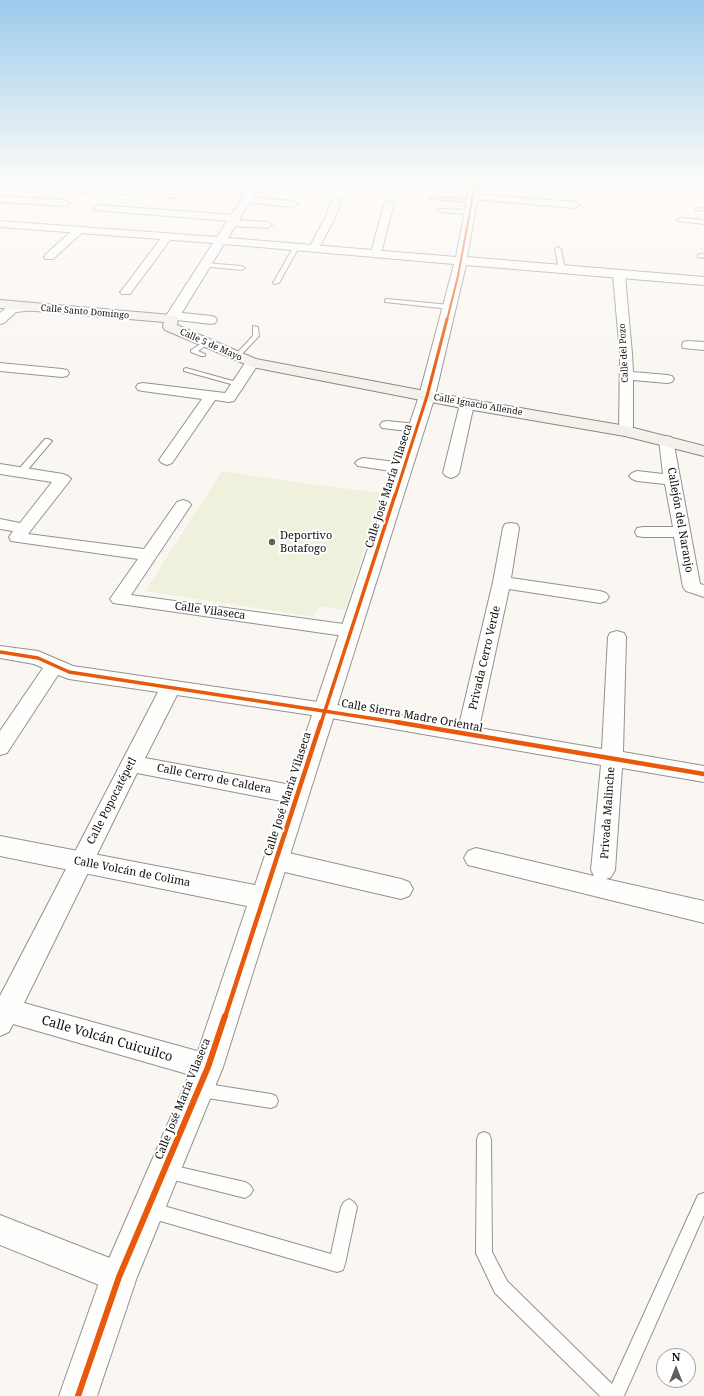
<!DOCTYPE html>
<meta charset="utf-8">
<style>
body{margin:0}
#map{position:relative;width:704px;height:1396px;overflow:hidden;background:#faf7f2;font-family:"Noto Serif",serif}
canvas{display:block}
.north{position:absolute;left:656px;top:1348px;width:40px;height:40px;box-sizing:border-box;background:#fff;border:1px solid #9e9e9e;border-radius:50%;rotate:0deg;font-size:11px;font-weight:700;line-height:16px;text-align:center;color:#0d0d0d}
.north::after{content:'';display:block;margin:auto;width:14px;height:18px;background:#605f5d;clip-path:polygon(50% 0,100% 100%,50% 72%,0 100%)}
</style>
<div id="map">
<canvas width="704" height="1396"></canvas>
<div class="north">N</div>
</div>
<script>
const ctx = document.querySelector('canvas').getContext('2d');
ctx.lineJoin = 'round';
function fill(path, color) { ctx.fillStyle = color; ctx.fill(path, 'evenodd'); }
const toPath = rows => new Path2D(rows.map(r => 'M' + r).join(''));
function trace(path, color, width, dash) { ctx.strokeStyle = color; ctx.lineWidth = width; ctx.lineCap = dash ? 'butt' : 'round'; ctx.setLineDash(dash || []); ctx.stroke(path); }
function drawText(font, color, halo, rows, align = 'center') {
  ctx.font = font + ' "Noto Serif",serif'; ctx.lineWidth = 4; ctx.setLineDash([]); ctx.textBaseline = 'middle'; ctx.strokeStyle = halo; ctx.fillStyle = color; for (const [text, x, y, turn = 0] of rows) {
    ctx.save(); ctx.translate(x, y); ctx.rotate((+turn || 0) * Math.PI / 180); ctx.textAlign = isNaN(turn) ? turn : align; if (halo) ctx.strokeText(text, 0, 0); ctx.fillText(text, 0, 0); ctx.restore();
  }
}
const pitch = toPath([
 [222,471,302,483,383,493,345,610,319,606,314,617,145,591]
]);
const service = toPath([
 [432,197,473,200,475,201,473,202,430,199,432,197],
 [698,208,704,209,704,211,696,210,696,209,698,208],
 [440,209,470,210,473,212,470,214,438,212,438,210,440,209],
 [680,218,704,220,704,224,678,221,677,220,680,218],
 [294,246,299,247,279,283,274,284,273,283,294,246],
 [558,247,561,249,565,270,562,272,559,270,555,249,558,247],
 [700,254,704,254,704,258,698,257,698,255,700,254],
 [204,263,242,266,245,268,242,270,202,266,201,265,204,263],
 [387,299,450,305,453,307,450,309,385,302,385,300,387,299],
 [253,326,258,327,259,336,239,357,235,357,235,355,253,336,253,326],
 [204,342,209,343,198,351,205,354,205,356,201,356,191,352,191,350,204,342],
 [186,368,240,383,241,384,238,386,184,371,184,369,186,368],
 [45,439,48,439,52,441,24,474,18,474,18,470,45,439],
 [201,1083,271,1094,276,1096,278,1101,276,1106,271,1108,201,1097,196,1095,194,1090,196,1085,201,1083],
 [484,1132,489,1134,491,1139,492,1252,507,1281,612,1384,698,1195,704,1193,704,1215,624,1396,600,1396,495,1293,476,1253,477,1139,479,1134,484,1132],
 [166,1164,245,1182,250,1185,253,1190,250,1195,245,1198,166,1178,161,1176,159,1171,161,1166,166,1164],
 [349,1199,354,1202,357,1207,345,1264,343,1270,337,1272,150,1218,145,1215,142,1210,145,1205,150,1202,331,1254,341,1207,344,1202,349,1199]
]);
const minor = toPath([
 [31,184,42,184,33,190,28,187,31,184],
 [86,184,97,184,87,193,81,193,79,191,86,184],
 [128,184,139,184,128,194,122,194,120,192,128,184],
 [178,184,188,184,175,198,169,198,167,196,178,184],
 [221,184,258,184,259,186,254,189,226,187,221,184],
 [473,194,575,202,580,205,575,208,470,199,468,197,473,194],
 [0,196,65,200,70,203,65,206,0,202,0,196],
 [246,197,293,201,298,204,293,207,243,202,241,200,246,197],
 [337,197,342,200,335,218,318,250,310,250,309,248,325,218,332,200,337,197],
 [389,201,394,204,381,253,380,255,372,255,371,253,384,204,389,201],
 [98,205,235,215,240,218,238,220,267,222,272,225,267,228,232,226,227,223,229,221,94,210,93,208,98,205],
 [79,227,83,228,84,230,83,232,53,259,45,259,44,257,45,255,75,228,79,227],
 [168,233,173,236,130,294,122,294,120,292,122,290,164,234,168,233],
 [619,272,623,273,625,275,632,354,633,372,667,375,672,376,674,379,672,382,667,383,633,380,633,431,631,434,626,435,621,434,619,431,620,354,613,275,615,273,619,272],
 [31,303,35,304,37,307,35,310,16,312,4,323,0,324,0,313,8,306,31,303],
 [173,312,211,316,215,317,217,320,215,323,211,324,169,319,167,316,169,313,173,312],
 [688,341,704,342,704,350,683,348,682,345,683,342,688,341],
 [252,359,257,360,259,363,234,401,229,402,215,400,172,463,167,465,162,463,159,460,202,399,143,391,138,390,136,387,138,384,143,383,225,393,247,360,252,359],
 [0,363,62,369,67,370,69,373,67,376,62,377,0,371,0,363],
 [467,400,472,401,474,404,459,473,456,476,451,478,446,476,443,473,460,404,462,401,467,400],
 [387,421,417,424,422,425,424,428,422,431,417,432,382,428,380,425,382,422,387,421],
 [666,436,671,437,673,440,700,584,704,585,704,597,686,591,683,587,674,537,643,537,637,536,635,532,637,528,643,527,673,527,665,484,637,481,632,479,629,476,632,473,637,471,663,474,659,440,661,437,666,436],
 [363,458,404,463,409,465,412,468,409,471,404,473,358,466,355,463,358,460,363,458],
 [0,464,63,474,68,476,71,479,28,534,144,549,177,502,183,500,189,502,191,505,131,595,351,625,358,627,360,631,358,635,351,637,113,603,110,599,138,559,11,541,9,537,13,531,0,529,0,519,20,523,52,482,0,474,0,464],
 [511,523,517,524,519,528,511,578,600,591,606,593,609,597,606,601,600,603,509,589,479,728,602,749,608,637,610,633,617,631,624,633,626,637,623,752,704,766,704,782,622,768,615,870,611,877,606,879,704,901,704,923,468,865,464,858,468,851,476,848,594,876,591,870,601,765,325,717,177,695,145,758,297,786,305,789,308,795,305,801,297,804,137,773,24,1003,208,1054,218,1058,222,1067,218,1076,208,1080,13,1024,9,1032,0,1036,0,996,158,692,69,679,58,675,7,753,0,755,0,731,43,668,34,664,0,658,0,646,38,651,73,666,325,703,459,725,493,582,503,528,505,524,511,523],
 [276,850,401,879,409,882,413,889,409,896,401,899,276,870,268,867,264,860,268,853,276,850],
 [0,1215,130,1266,135,1277,130,1288,119,1293,0,1245,0,1215]
]);
const tertiary = toPath([
 [251,184,261,184,228,238,456,257,470,184,480,184,467,257,704,277,704,285,466,265,435,396,223,1067,137,1277,97,1396,59,1396,101,1277,193,1066,247,906,0,856,0,836,255,885,419,396,454,264,224,244,178,319,176,322,171,323,166,322,164,319,213,243,0,227,0,221,217,237,251,184]
]);
const secondary = toPath([
 [0,300,171,315,176,316,178,319,177,325,256,359,467,399,626,426,704,446,704,456,625,436,467,409,252,367,165,330,163,327,164,322,0,308,0,300]
]);
const cyclewayFar4 = toPath([
 [447,320,458,276,475,184]
]);
const cyclewayFar3 = toPath([
 [395,496,427,396,447,319]
]);
const cyclewayFar2 = toPath([
 [0,652,38,658,69,672,402,723],
 [321,723,395,495]
]);
const cyclewayFar1 = toPath([
 [396,722,704,774],
 [225,1017,321,722]
]);
const cycleway = toPath([
 [78,1396,119,1277,208,1067,225,1016]
]);
const markers = [
 [272,542,4,"#605f5d"]
];
const farStreetnames = [
 ["Calle Santo Domingo",85,312,5],
 ["Calle 5 de Mayo",211,345,24],
 ["Calle del Pozo",624,353,-93],
 ["Calle Ignacio Allende",478,405,10]
];
const streetNames = [
 ["Calle José María Vilaseca",389,486,-72],
 ["Callejón del Naranjo",680,520,80],
 ["Calle Vilaseca",210,611,8],
 ["Privada Cerro Verde",485,658,-77],
 ["Calle Sierra Madre Oriental",412,716,10],
 ["Calle Cerro de Caldera",214,779,11],
 ["Calle José María Vilaseca",288,794,-72],
 ["Calle Popocatépetl",112,801,-63],
 ["Privada Malinche",608,813,-86],
 ["Calle Volcán de Colima",132,872,11],
 ["Calle José María Vilaseca",183,1099,-68]
];
const poiNames = [
 ["Deportivo",280,536],
 ["Botafogo",280,549]
];
const nearStreetnames = [
 ["Calle Volcán Cuicuilco",107,1039,16]
];
fill(pitch, '#f0f1dd');
trace(service, '#949290', 2);
trace(minor, '#949290', 2);
trace(tertiary, '#949290', 2);
trace(secondary, '#8a8987', 2);
fill(service, '#fefefd');
fill(minor, '#fefefd');
fill(tertiary, '#fefefd');
fill(secondary, '#f4f1ea');
trace(cyclewayFar4, '#e8590c', 2);
trace(cyclewayFar3, '#e8590c', 3);
trace(cyclewayFar2, '#e8590c', 3.5);
trace(cyclewayFar1, '#e8590c', 4.5);
trace(cycleway, '#e8590c', 6);
const sky = ctx.createLinearGradient(0, 0, 0, 380);
sky.addColorStop(0, '#9dcaec');
sky.addColorStop(0.48, '#fdfbf9');
sky.addColorStop(1, '#fdfbf900');
ctx.fillStyle = sky;
ctx.fillRect(0, 0, 704, 380);
for (const [x, y, r, color] of markers) { const dot = new Path2D(); dot.arc(x, y, r, 0, 2 * Math.PI); ctx.fillStyle = color; ctx.fill(dot); trace(dot, '#fff', 1.5); }
drawText('9px', '#0d0d0d', '#fff', farStreetnames);
drawText('11px', '#0d0d0d', '#fff', streetNames);
drawText('11px', '#0d0d0d', '#fff', poiNames, 'left');
drawText('13px', '#0d0d0d', '#fff', nearStreetnames);
</script>
